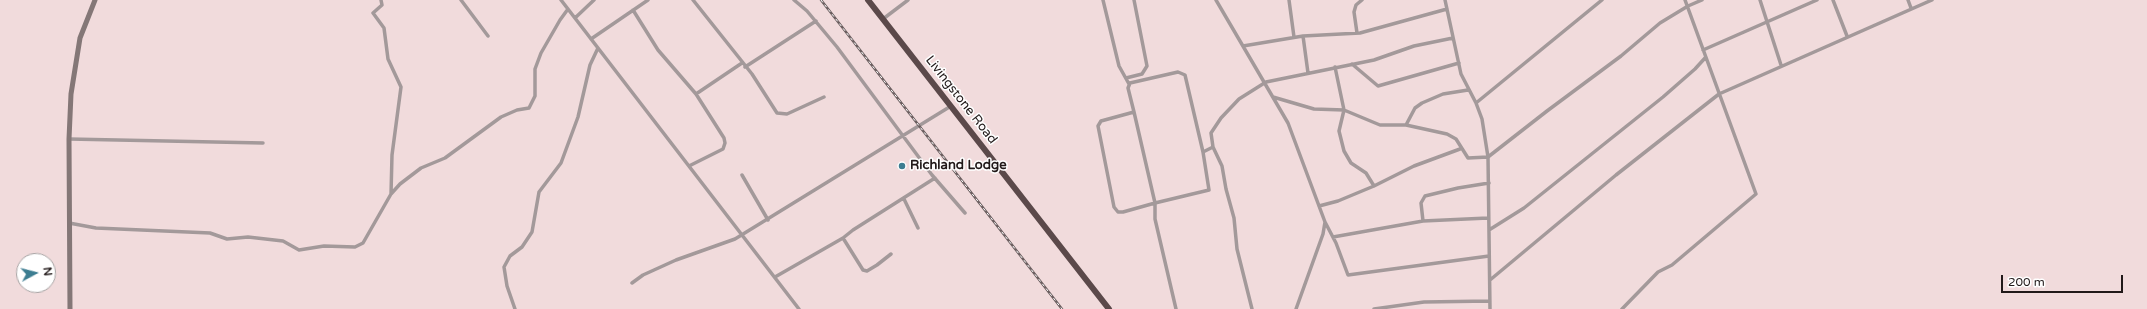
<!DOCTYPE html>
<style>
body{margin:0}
#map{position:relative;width:2147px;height:309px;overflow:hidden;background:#f1dbdc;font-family:"Varela Round",sans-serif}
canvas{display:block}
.north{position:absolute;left:16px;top:253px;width:40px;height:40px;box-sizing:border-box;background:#fff;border:1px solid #a6a3a3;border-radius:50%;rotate:83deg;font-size:11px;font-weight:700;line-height:16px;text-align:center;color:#211919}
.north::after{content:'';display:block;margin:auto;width:14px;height:18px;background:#3d7d91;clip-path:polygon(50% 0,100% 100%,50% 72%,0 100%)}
.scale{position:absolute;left:2001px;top:275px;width:122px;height:18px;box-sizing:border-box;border:2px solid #211919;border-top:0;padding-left:5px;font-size:12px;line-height:14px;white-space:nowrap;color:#211919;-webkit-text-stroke:3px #fff;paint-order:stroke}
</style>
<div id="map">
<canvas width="2147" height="309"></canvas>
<div class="north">N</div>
<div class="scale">200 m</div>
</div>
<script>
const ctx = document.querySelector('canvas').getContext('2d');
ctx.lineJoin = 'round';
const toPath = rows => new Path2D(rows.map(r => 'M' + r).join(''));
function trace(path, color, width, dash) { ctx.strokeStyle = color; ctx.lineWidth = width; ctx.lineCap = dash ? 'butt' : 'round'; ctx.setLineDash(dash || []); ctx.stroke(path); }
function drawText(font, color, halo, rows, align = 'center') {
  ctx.font = font + ' "Varela Round",sans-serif'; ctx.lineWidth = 3; ctx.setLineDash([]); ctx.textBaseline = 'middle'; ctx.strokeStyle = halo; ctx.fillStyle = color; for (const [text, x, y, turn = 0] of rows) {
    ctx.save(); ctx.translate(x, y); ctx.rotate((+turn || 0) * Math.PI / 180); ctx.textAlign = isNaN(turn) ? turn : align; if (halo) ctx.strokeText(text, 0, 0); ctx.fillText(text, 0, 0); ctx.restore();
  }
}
const street = toPath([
 [381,0,382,5,373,13,384,28,388,59,401,87,392,155,391,194],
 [461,0,488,36],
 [561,0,799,309],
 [693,0,752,74,777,113,787,114,824,97],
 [794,0,807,11,837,47,932,175,965,213],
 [1103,0,1119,66,1129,84],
 [1216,0,1288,123,1325,222,1323,234,1296,309],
 [1289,0,1294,37],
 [1445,0,1461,74,1476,103,1602,0],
 [1760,0,1781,65],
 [1833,0,1847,36],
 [1908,0,1911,8],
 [633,10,658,50,696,94,724,138,725,143,723,149,689,166],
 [575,18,594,0],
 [883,19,908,0],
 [1357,33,1354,12,1356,5,1362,0],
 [1303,36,1308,73],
 [591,39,648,0],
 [1243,46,1303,36,1360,33,1447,9],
 [1703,50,1817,0],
 [1352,64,1378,86,1459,63],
 [745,67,816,21],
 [1126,78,1142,74,1147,66,1134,0],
 [696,94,742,63],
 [1273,97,1314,109,1344,110,1335,67],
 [1476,103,1482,119,1488,157,1490,309],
 [1134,112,1128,88,1130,83,1178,72,1185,75,1203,152,1209,190,1155,203,1123,212,1118,212,1114,207,1098,126,1101,121,1134,112,1155,203,1155,219,1176,309],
 [1406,125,1415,108,1422,103,1443,94,1468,90],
 [69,139,263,143],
 [1213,147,1222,166,1226,189,1234,218,1237,249,1252,309],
 [1203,152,1213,147,1211,133,1221,118,1239,99,1266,82,1374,60,1414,46,1453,38],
 [742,175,768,220],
 [1374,186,1366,173,1351,163,1344,151,1339,131,1344,110,1380,125,1406,125,1447,134,1456,139,1468,158,1488,157,1547,111,1621,56,1660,23,1688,6,1702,0],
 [904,199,918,228],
 [1319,206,1338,201,1374,186,1414,166,1460,149],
 [1423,221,1421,203,1425,196,1458,188,1489,183],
 [1325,222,1336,243,1348,275,1489,256],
 [69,223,96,228,210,233,227,239,248,237,283,241,299,250,324,246,355,247,363,243,391,194,400,184,421,168,445,158,501,117,517,110,529,108,535,96,535,69,541,53,560,20,568,9],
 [1489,230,1524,208,1663,97,1695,69,1705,58],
 [1333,237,1423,221,1488,218],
 [843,238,863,270,867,271,877,265,891,254],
 [775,277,843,238,853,230,935,178],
 [1490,280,1616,175,1719,94,1932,0],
 [632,283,643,275,676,260,735,239,951,106],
 [515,309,507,286,504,267,510,256,522,247,532,232,539,192,561,163,578,117,590,65,598,48],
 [1374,309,1424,302,1490,301],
 [1622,309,1658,272,1672,265,1756,194,1685,0]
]);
const secondary = toPath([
 [70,309,69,139,71,94,80,38,95,0]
]);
const highway = toPath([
 [868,0,1109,309]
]);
const rail = toPath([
 [821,0,1062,309]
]);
const markers = [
 [902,166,4,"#3d7d91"]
];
const streetNames = [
 ["Livingstone Road",961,100,52]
];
const poiNames = [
 ["Richland Lodge",910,166]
];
trace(street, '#a3999a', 3.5);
trace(secondary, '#847777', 5);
trace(highway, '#5b494a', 6);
trace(rail, '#6b5e5f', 2.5);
trace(rail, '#fff', 1, [3]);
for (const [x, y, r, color] of markers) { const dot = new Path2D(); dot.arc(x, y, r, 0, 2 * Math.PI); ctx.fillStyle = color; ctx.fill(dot); trace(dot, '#fff', 1.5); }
drawText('13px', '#211919', '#fff', streetNames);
drawText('bold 13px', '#211919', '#fff', poiNames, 'left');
</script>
